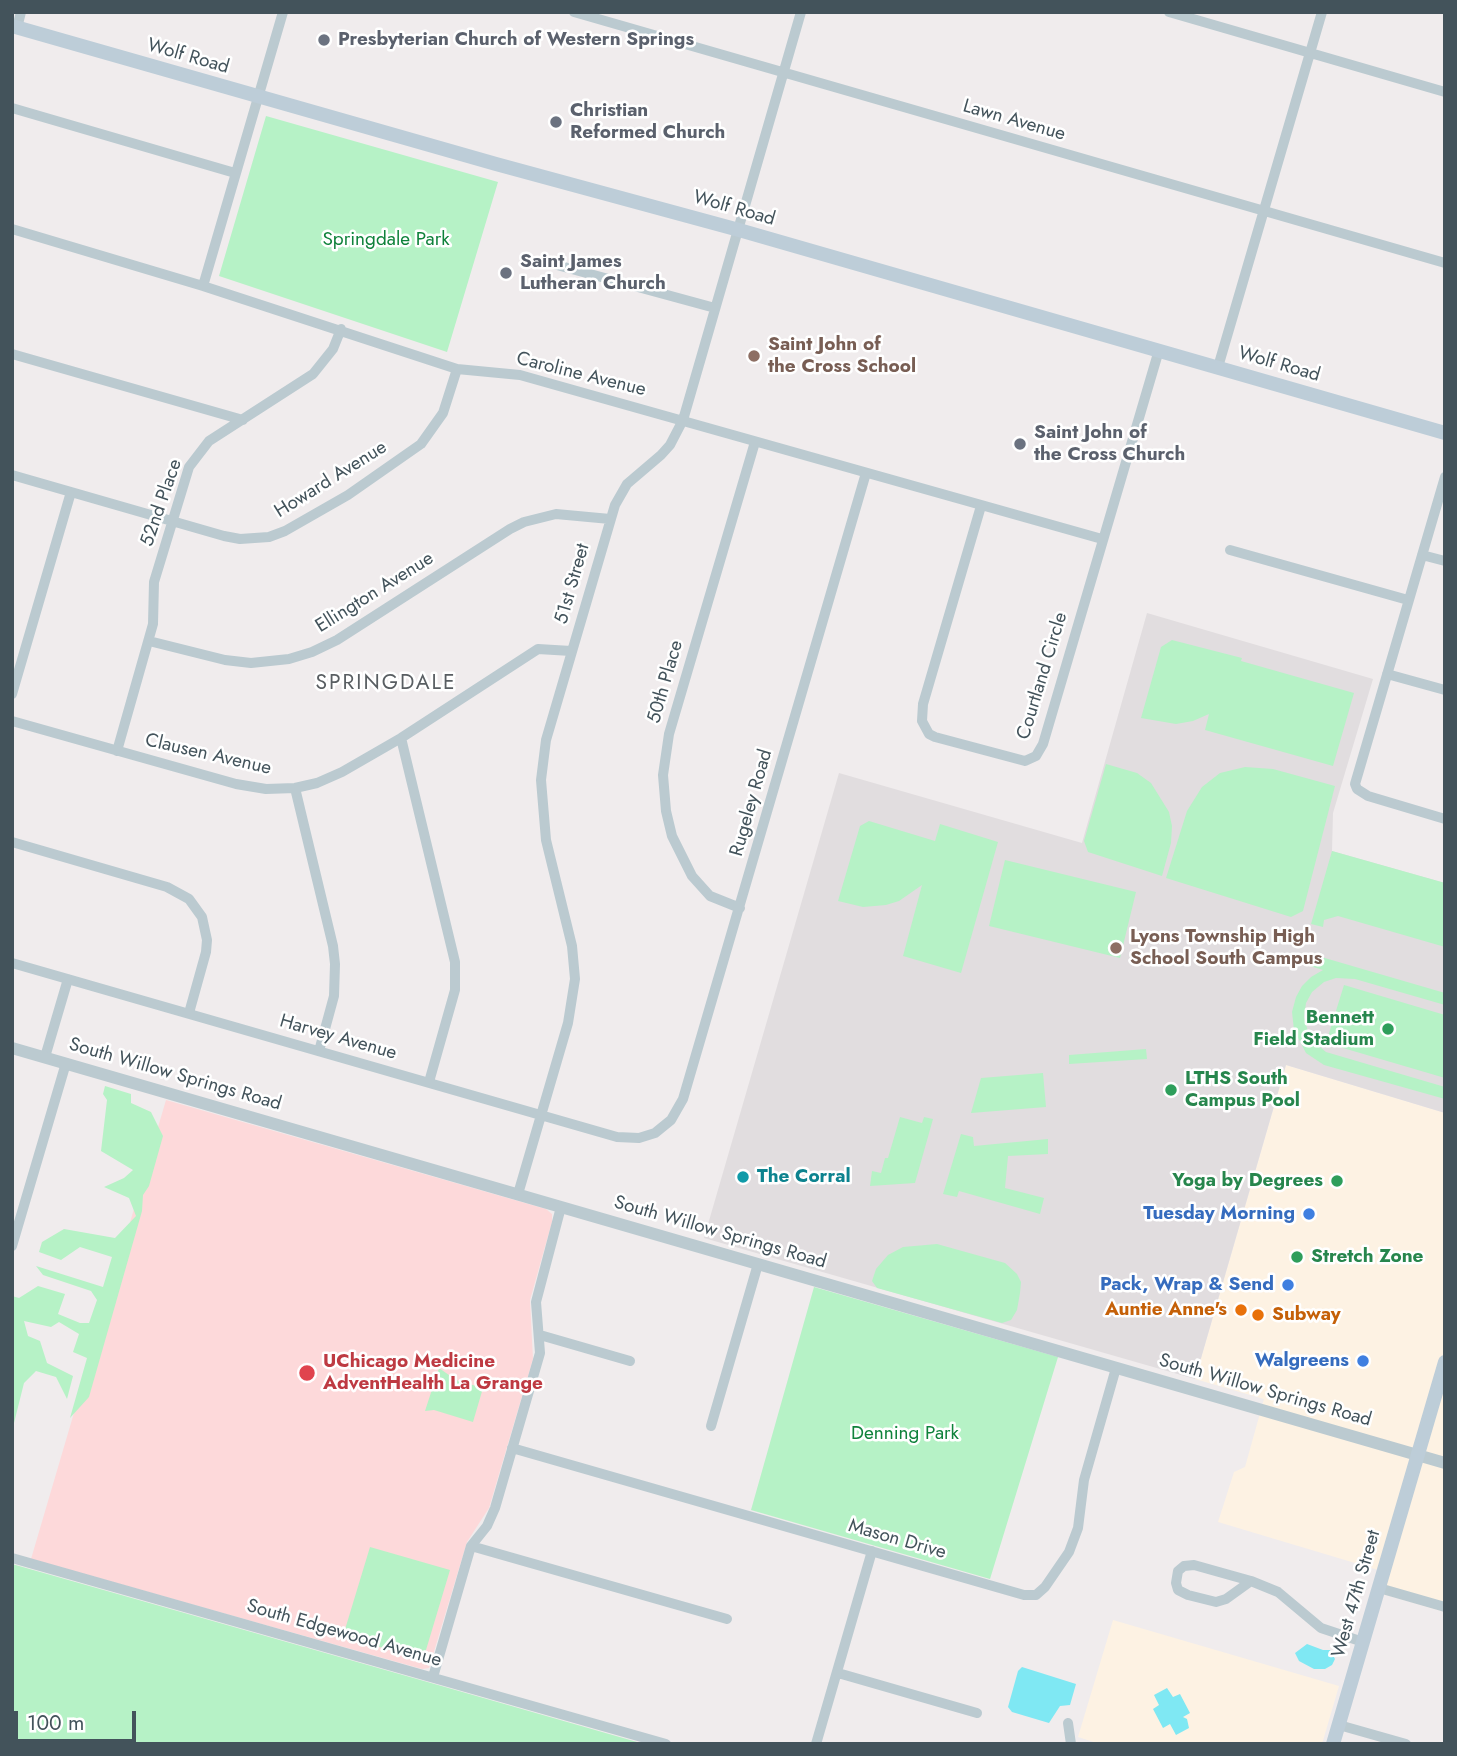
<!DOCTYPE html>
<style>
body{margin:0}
#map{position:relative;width:1457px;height:1756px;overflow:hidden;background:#f0eced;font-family:Jost,sans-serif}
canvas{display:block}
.frame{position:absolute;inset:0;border:14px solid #43535b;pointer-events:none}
.scale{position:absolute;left:14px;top:1711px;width:122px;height:32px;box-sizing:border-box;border:4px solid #43535b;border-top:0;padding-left:9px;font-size:21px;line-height:24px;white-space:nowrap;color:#43535b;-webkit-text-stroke:5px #fff;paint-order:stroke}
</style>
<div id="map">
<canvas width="1457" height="1756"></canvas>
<div class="frame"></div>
<div class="scale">100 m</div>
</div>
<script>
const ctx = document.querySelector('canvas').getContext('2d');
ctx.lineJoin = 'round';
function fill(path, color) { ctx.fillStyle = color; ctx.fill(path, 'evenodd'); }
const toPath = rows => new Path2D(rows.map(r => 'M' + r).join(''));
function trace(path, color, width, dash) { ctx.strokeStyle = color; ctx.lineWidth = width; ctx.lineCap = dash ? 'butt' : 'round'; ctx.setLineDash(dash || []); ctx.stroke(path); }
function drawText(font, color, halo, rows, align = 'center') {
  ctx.font = font + ' Jost,sans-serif'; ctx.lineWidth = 5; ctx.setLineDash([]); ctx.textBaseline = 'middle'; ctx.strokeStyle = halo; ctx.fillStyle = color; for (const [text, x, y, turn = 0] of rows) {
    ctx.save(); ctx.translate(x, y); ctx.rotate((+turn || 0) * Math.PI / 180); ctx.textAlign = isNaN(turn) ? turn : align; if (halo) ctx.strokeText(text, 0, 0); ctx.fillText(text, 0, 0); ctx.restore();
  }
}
const commercial = toPath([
 [1286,1065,1445,1113,1445,1598,1441,1611,1380,1593,1385,1572,1218,1522,1234,1472,1245,1467,1264,1399,1195,1379],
 [1113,1620,1339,1686,1322,1744,1100,1744,1078,1737]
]);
const education = toPath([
 [1147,613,1373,679,1333,813,1332,851,1445,883,1445,1113,1286,1065,1195,1379,704,1238,839,773,1082,843]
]);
const medical = toPath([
 [166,1100,546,1209,552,1214,552,1222,530,1300,533,1359,489,1508,467,1542,429,1668,422,1669,31,1559]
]);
const green = toPath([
 [266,116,498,182,447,352,219,276],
 [1172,640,1242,658,1241,661,1354,693,1333,766,1205,730,1209,714,1193,721,1176,724,1141,718,1161,647],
 [1106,764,1137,773,1151,783,1169,812,1172,826,1171,843,1162,876,1088,852,1084,841],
 [1245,767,1273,769,1335,786,1303,911,1291,917,1166,878,1187,811,1202,787,1220,773],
 [869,821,935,841,940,824,998,842,961,973,903,956,922,885,899,901,886,905,863,907,838,901,860,826],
 [1332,851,1445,883,1445,947,1338,916,1324,920,1323,927,1311,924],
 [1005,860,1136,892,1120,958,989,926],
 [1311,954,1445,993,1445,1005,1355,979,1336,978,1324,982,1312,992,1306,1003,1304,1017,1310,1039,1326,1052,1445,1087,1445,1099,1324,1065,1306,1053,1294,1030,1292,1012,1296,997,1302,986,1311,977,1323,970,1307,965],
 [1344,985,1445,1015,1445,1078,1326,1043],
 [1146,1049,1147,1059,1069,1064,1069,1055],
 [1043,1073,1046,1107,971,1113,981,1078],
 [105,1086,131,1094,131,1103,151,1112,163,1136,149,1186,143,1195,142,1211,89,1397,70,1418,87,1358,73,1352,79,1334,59,1322,51,1327,24,1321,28,1336,40,1341,47,1363,73,1376,67,1399,56,1377,36,1371,24,1383,12,1431,12,1296,19,1298,38,1286,65,1294,58,1314,80,1323,89,1323,97,1300,91,1291,43,1275,36,1266,103,1287,112,1257,80,1247,61,1260,39,1252,42,1242,64,1229,115,1238,136,1216,129,1198,104,1187,124,1178,133,1170,101,1151,107,1100,103,1094],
 [900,1117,922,1123,924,1117,933,1119,915,1183,870,1186,872,1171,881,1173,885,1158,888,1158],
 [961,1134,973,1137,974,1146,1048,1139,1048,1154,1008,1156,1005,1188,1044,1198,1040,1214,959,1191,957,1197,943,1194],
 [937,1244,1005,1263,1017,1274,1021,1282,1020,1293,1017,1310,1011,1320,1002,1323,877,1288,872,1281,876,1269,888,1255,903,1247],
 [814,1287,1058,1357,990,1579,751,1510],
 [439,1368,456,1380,483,1388,473,1422,434,1410,425,1411],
 [370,1547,450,1570,423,1660,343,1636],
 [12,1564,424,1681,644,1744,12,1744]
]);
const water = toPath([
 [1307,1644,1323,1650,1330,1650,1335,1659,1332,1665,1325,1669,1314,1669,1299,1661,1295,1653],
 [1022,1667,1076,1684,1070,1705,1060,1706,1049,1723,1012,1712,1008,1707,1018,1671],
 [1167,1688,1173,1697,1180,1694,1190,1713,1183,1717,1187,1719,1189,1728,1176,1735,1170,1724,1163,1728,1153,1709,1159,1705,1154,1695]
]);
const minor = toPath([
 [574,12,1445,263],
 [1169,12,1445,92],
 [17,28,21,12],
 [12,108,235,173],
 [12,229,203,286,457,369,520,375,1102,539],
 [546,262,715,308],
 [203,286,283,12],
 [12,354,243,420],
 [1218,367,1322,12],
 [12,475,224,536,240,539,269,537,285,531,348,495,421,444,443,413,457,369],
 [1445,477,1355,784,1357,789,1368,796,1445,819],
 [981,506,923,704,922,721,929,734,935,737,1025,761,1036,756,1043,744,1159,350],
 [1230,550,1408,600],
 [1422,555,1445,561],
 [149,641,225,660,251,663,289,659,312,652,337,640,510,529,524,522,556,514,610,519],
 [1387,674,1445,690],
 [12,694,71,492],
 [12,721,236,784,266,789,295,788,317,783,342,772,401,738,538,649,571,651],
 [401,738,455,962,455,990,429,1082],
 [117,751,153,624,154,582,189,467,209,441,313,374,333,349,341,329],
 [295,788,333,946,335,964,334,996,319,1051],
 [12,842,167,887,189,899,202,917,207,940,206,952,189,1013],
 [740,908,710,896,692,876,672,836,666,811,663,775,669,734,755,442],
 [12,963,617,1137,639,1138,655,1133,671,1120,683,1099,866,473],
 [45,1057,68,979],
 [518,1194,568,1023,575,979,572,946,546,840,541,780,546,740,615,505,627,484,661,455,670,445,683,420,801,12],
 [12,1246,66,1063],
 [540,1335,630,1361],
 [711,1426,758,1264],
 [512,1448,1024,1595,1036,1595,1045,1587,1069,1552,1078,1528,1084,1480,1116,1368],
 [471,1546,727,1619],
 [12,1558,666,1744],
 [1251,1581,1226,1599,1216,1602,1188,1595,1178,1590,1176,1583,1178,1571,1184,1566,1194,1565,1251,1581,1278,1592,1321,1628,1363,1642],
 [1379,1588,1445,1607],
 [838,1673,977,1713],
 [433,1677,471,1546,487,1526,495,1508,540,1353,536,1302,561,1207],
 [1068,1723,1071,1744],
 [1339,1725,1406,1744],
 [816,1744,872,1551]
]);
const tertiary = toPath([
 [12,1048,1445,1463]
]);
const secondary = toPath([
 [12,26,496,164,739,230,1445,433],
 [1333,1744,1445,1362]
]);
const markers = [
 [324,40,7,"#6b7280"],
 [556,122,7,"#6b7280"],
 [506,273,7,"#6b7280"],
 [754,356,7,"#8d6e63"],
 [1020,444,7,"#6b7280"],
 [1116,948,7,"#8d6e63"],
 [1388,1029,7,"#2e9e5b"],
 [1171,1090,7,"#2e9e5b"],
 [743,1177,7,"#0f9aa8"],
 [1337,1181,7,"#2e9e5b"],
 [1309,1214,7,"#3f7fe0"],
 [1297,1257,7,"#2e9e5b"],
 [1288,1285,7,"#3f7fe0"],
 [1241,1310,7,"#e8710a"],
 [1258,1315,7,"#e8710a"],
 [1363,1361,7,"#3f7fe0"],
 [307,1373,9,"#e0444e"]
];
const worshipNames = [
 ["Presbyterian Church of Western Springs",338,40],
 ["Christian",570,111],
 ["Reformed Church",570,133],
 ["Saint James",520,262],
 ["Lutheran Church",520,284],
 ["Saint John of",1034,433],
 ["the Cross Church",1034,455]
];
const streetNames = [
 ["Wolf Road",188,57,16],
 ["Lawn Avenue",1014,121,16],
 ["Wolf Road",734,209,16],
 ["Wolf Road",1279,365,16],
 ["Caroline Avenue",581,375,14],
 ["Howard Avenue",331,480,-32],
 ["52nd Place",162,503,-71],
 ["51st Street",573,584,-74],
 ["Ellington Avenue",375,593,-32],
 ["Courtland Circle",1043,676,-73],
 ["50th Place",666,682,-74],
 ["Clausen Avenue",208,755,13],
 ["Rugeley Road",752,803,-74],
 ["Harvey Avenue",338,1038,16],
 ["South Willow Springs Road",175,1075,16],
 ["South Willow Springs Road",720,1233,16],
 ["South Willow Springs Road",1265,1391,16],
 ["Mason Drive",897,1540,16],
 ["West 47th Street",1357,1594,-74],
 ["South Edgewood Avenue",344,1634,16]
];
const parkNames = [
 ["Springdale Park",386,240],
 ["Denning Park",905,1434]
];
const educationNames = [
 ["Saint John of",768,345],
 ["the Cross School",768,367],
 ["Lyons Township High",1130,937],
 ["School South Campus",1130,959]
];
const leisureNames = [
 ["Bennett",1374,1018],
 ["Field Stadium",1374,1040],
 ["LTHS South",1185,1079,"left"],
 ["Campus Pool",1185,1101,"left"],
 ["Yoga by Degrees",1323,1181],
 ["Stretch Zone",1311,1257,"left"]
];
const cultureNames = [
 ["The Corral",757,1177]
];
const shopNames = [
 ["Tuesday Morning",1295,1214],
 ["Pack, Wrap & Send",1274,1285],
 ["Walgreens",1349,1361]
];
const foodNames = [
 ["Auntie Anne's",1227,1310],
 ["Subway",1272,1315,"left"]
];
const healthNames = [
 ["UChicago Medicine",323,1362],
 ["AdventHealth La Grange",323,1384]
];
const neighbourhoodNames = [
 ["SPRINGDALE",386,684]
];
fill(commercial, '#fdf2e3');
fill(education, '#e1dddf');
fill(medical, '#fdd9da');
fill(green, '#b6f2c6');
fill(water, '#7fe8f3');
trace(minor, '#bbcad0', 10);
trace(tertiary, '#bbcad0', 12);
trace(secondary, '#bdcdd8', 14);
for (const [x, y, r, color] of markers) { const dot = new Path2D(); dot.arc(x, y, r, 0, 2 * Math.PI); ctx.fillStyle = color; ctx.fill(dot); trace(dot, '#fff', 2.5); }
drawText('bold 19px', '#5b616d', '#fff', worshipNames, 'left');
drawText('19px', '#43535b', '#fff', streetNames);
drawText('19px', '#0f823b', '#fff', parkNames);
drawText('bold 19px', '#785e54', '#fff', educationNames, 'left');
drawText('bold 19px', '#27864d', '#fff', leisureNames, 'right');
drawText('bold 19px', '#0d838f', '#fff', cultureNames, 'left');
drawText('bold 19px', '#366cbe', '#fff', shopNames, 'right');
drawText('bold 19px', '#c56008', '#fff', foodNames, 'right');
drawText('bold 19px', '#be3a42', '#fff', healthNames, 'left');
ctx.letterSpacing = '2px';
drawText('21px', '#595e62', '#fff', neighbourhoodNames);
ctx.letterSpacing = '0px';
</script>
